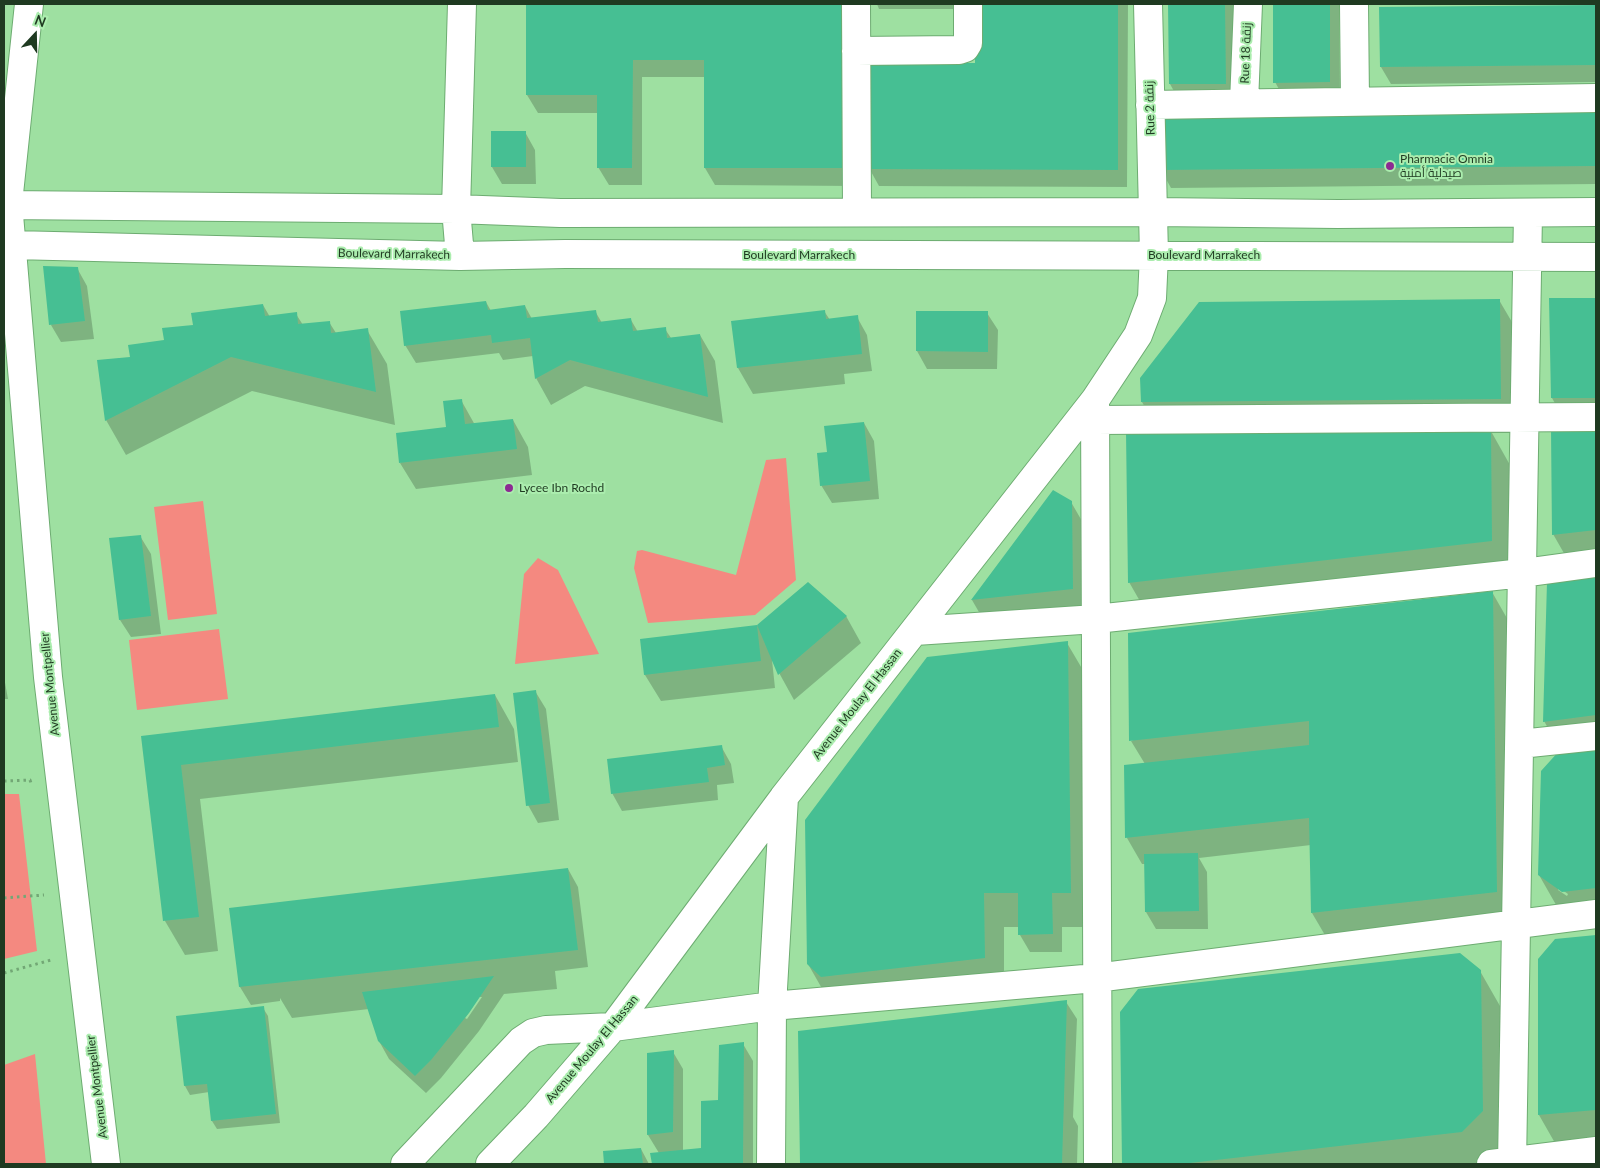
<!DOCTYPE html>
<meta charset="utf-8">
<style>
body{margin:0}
#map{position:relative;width:1600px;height:1168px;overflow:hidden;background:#9ee0a1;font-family:Lato,sans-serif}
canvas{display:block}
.frame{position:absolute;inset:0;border:5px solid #1f3a21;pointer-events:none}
.north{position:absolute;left:10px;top:10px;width:50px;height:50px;-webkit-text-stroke:4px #abedae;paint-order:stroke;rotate:21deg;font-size:14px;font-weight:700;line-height:20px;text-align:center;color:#1f3a21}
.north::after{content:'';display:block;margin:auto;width:18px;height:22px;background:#1f3a21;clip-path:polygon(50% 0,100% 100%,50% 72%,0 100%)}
</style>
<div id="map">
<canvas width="1600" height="1168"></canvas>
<div class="frame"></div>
<div class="north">N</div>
</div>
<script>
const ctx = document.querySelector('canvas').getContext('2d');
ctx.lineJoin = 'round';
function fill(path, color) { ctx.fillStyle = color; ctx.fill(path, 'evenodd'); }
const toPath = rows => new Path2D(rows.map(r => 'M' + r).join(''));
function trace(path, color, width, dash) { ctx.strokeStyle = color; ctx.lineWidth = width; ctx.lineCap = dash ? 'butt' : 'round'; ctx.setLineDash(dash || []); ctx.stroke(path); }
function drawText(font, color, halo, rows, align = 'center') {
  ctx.font = font + ' Lato,Cairo,sans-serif'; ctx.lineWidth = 4; ctx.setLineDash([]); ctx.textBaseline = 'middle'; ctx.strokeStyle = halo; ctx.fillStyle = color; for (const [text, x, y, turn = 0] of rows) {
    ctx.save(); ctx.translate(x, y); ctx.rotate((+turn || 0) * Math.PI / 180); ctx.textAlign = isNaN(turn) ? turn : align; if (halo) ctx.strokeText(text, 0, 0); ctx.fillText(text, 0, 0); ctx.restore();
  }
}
const green = toPath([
 [786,458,796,580,755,615,648,623,634,568,637,551,642,550,736,575,766,460],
 [203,501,217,614,168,620,154,507],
 [538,558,558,570,599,654,515,664,524,574],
 [219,629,228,699,137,710,129,640],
 [4,794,19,794,37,951,4,959],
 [35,1054,46,1164,4,1164,4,1065]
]);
const shadow = toPath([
 [502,4,855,4,855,186,715,185,705,168,705,77,642,77,642,185,609,185,598,167,598,113,538,113,527,95,527,4],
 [877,4,1128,4,1127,187,879,186,869,168,976,64,976,9,879,9],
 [1169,4,1234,4,1235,101,1180,102,1170,84],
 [1274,4,1339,4,1340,99,1285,100,1275,82],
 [1596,6,1596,82,1391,84,1381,67,1381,8],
 [1596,109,1596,184,1171,188,1161,170],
 [525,132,535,150,536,184,502,184,492,167],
 [77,268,87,286,94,339,61,342,51,325],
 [1550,299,1596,299,1596,566,1573,569,1553,534,1570,430,1552,398],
 [1499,300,1519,334,1520,433,1492,433,1510,465,1511,576,1149,617,1129,582,1160,433,1142,402],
 [486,302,491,311,525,306,532,319,595,311,602,323,631,320,638,332,665,329,671,338,700,335,715,361,723,423,585,386,551,405,536,378,533,356,503,360,499,353,416,363,405,345],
 [263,305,270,317,296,314,303,325,329,322,336,333,367,330,387,364,395,425,252,391,126,455,106,420,131,358,195,326],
 [824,311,830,320,857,317,867,335,872,371,844,374,845,384,753,394,738,368,732,322],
 [917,313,987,313,998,330,997,369,927,369,917,351],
 [461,400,475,425,513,420,528,447,532,475,416,489,400,463,447,428],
 [864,423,874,441,879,499,832,503,821,485,828,454],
 [1053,492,1071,502,1086,528,1087,615,987,626,972,600],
 [140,536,151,554,161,634,131,637,120,620],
 [1596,578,1596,924,1559,910,1539,875,1561,751,1544,721,1549,583],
 [1558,887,1568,894,1567,896,1558,890],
 [808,583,846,616,861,643,794,700,772,660,775,688,661,701,645,675,641,640,757,626],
 [1492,592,1512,627,1516,926,1332,947,1312,913,1311,845,1199,858,1207,872,1208,929,1156,929,1146,912,1145,864,1142,864,1127,838,1145,764,1131,741],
 [1067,643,1087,677,1090,927,1062,927,1062,952,1030,952,1020,935,1019,927,1004,927,1004,992,828,999,808,964],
 [4,677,8,699,4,699],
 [535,691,546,709,559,820,538,823,528,805],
 [495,695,514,729,518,762,200,799,218,951,185,955,165,921,142,737],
 [721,746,731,764,734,783,717,785,718,800,622,811,612,793],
 [568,869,578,887,588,967,555,971,557,989,504,994,479,1031,441,1078,426,1093,389,1059,379,1041,369,1009,292,1018,280,998,280,1001,251,1005,240,987,231,909],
 [479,997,482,997,467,1019,465,1018],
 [1596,936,1596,1146,1559,1150,1539,1115,1540,959,1555,941],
 [1480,971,1500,1006,1502,1145,1484,1164,1123,1164,1122,1012],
 [1066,1002,1077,1019,1073,1117,1078,1126,1077,1164,801,1164,800,1032],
 [263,1008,268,1016,280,1123,217,1129,212,1121,209,1092,190,1095,185,1086,177,1017],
 [743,1044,753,1061,753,1164,653,1164,652,1154,659,1153,648,1135,673,1052,683,1069,683,1151,702,1149],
 [641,1149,649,1164,605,1164,604,1153]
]);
const building = toPath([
 [526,4,846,4,846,168,704,168,704,60,633,60,632,168,597,168,597,95,526,95],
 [975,4,1118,4,1118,170,868,169,868,62,975,63],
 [1168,4,1225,4,1226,84,1169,84],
 [1273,4,1330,4,1330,82,1273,83],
 [1596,5,1596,65,1380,67,1379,7],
 [1596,108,1596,166,1160,170,1159,112],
 [491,131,526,131,526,167,491,167],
 [43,266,78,267,85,321,49,325],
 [1549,298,1596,298,1596,398,1551,398],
 [1500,299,1501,399,1141,402,1140,378,1199,302],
 [486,301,488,310,525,305,527,318,596,310,598,322,631,318,633,331,666,327,667,338,700,334,708,397,570,360,535,379,530,338,492,343,491,335,404,346,400,311],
 [263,304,265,316,297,312,298,324,330,321,331,333,368,328,376,392,231,357,105,421,97,360,130,357,128,345,164,340,162,328,193,325,191,313],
 [825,310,826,319,858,315,862,354,737,368,731,321],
 [916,311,988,311,988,352,916,351],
 [462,399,465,424,513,419,517,449,399,463,396,433,446,427,443,401],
 [864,422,870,481,820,486,817,453,827,452,824,426],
 [1596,428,1596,530,1552,535,1551,429],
 [1491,429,1492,541,1128,583,1126,432],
 [1053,490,1072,501,1073,589,971,600],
 [141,535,151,616,119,620,109,538],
 [1596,577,1596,715,1543,722,1547,582],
 [808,582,847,616,778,675,757,625,761,661,644,675,640,639,757,625],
 [1493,591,1497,892,1311,913,1309,818,1125,838,1124,765,1309,745,1309,721,1129,741,1128,633],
 [1068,641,1071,893,1052,893,1053,934,1018,935,1018,893,984,893,985,958,821,977,807,964,805,820,927,657],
 [536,690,550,803,526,806,513,693],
 [495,694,499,727,181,765,199,917,163,921,141,736],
 [722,745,725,765,707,768,709,782,611,794,607,759],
 [1596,746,1596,888,1562,892,1538,875,1541,771,1560,750],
 [1198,853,1199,911,1145,912,1144,854],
 [568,868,578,950,239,987,229,908],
 [1596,935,1596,1110,1538,1115,1538,959,1555,939],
 [1460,953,1481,970,1483,1111,1462,1132,1181,1164,1122,1164,1120,1012,1138,989],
 [494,976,469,1013,431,1060,415,1076,378,1041,362,992],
 [1067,1000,1062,1164,800,1164,798,1031],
 [264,1006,276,1114,211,1121,207,1084,184,1086,176,1016],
 [744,1042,743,1164,652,1164,650,1153,701,1148,701,1101,718,1100,719,1045],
 [674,1050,673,1132,647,1135,647,1053],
 [641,1148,643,1164,604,1164,603,1151]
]);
const path = toPath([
 [4,781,30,780,31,783],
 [4,898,44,895],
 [4,973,51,960]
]);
const minor = toPath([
 [29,4,8,203,48,677,106,1164],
 [856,4,857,211],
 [1354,4,1355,101],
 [856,51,959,50,965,48,968,43,968,4],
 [1244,103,1248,4],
 [1150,105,1596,98],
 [4,205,456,209,560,213,1154,212,1338,214,1596,212],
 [4,238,13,245,460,256,565,254,1596,257],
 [460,256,456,209,462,4],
 [1095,400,1098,1164],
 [1095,420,1596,417],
 [915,631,1096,619,1523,573,1596,563],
 [1520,744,1596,736],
 [405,1164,521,1041,533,1033,546,1030,613,1027,772,1006,1096,978,1596,914],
 [490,1164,536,1116,613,1027,784,797,1095,400,1138,335,1152,298,1154,255,1148,4],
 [771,1164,772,1006,784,797],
 [1491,1164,1596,1151],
 [1512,1164,1528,213]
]);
const markers = [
 [1390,166,5,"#8c2a92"],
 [509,488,5,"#8c2a92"]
];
const streetNames = [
 ["Rue 18 زنقة",1246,53,-88],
 ["Rue 2 زنقة",1150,108,-92],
 ["Boulevard Marrakech",394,254,1],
 ["Boulevard Marrakech",799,255],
 ["Boulevard Marrakech",1204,255],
 ["Avenue Montpellier",50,684,-96],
 ["Avenue Moulay El Hassan",857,704,-52],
 ["Avenue Moulay El Hassan",592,1049,-50],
 ["Avenue Montpellier",97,1087,-97]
];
const poiNames = [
 ["Pharmacie Omnia",1400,159],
 ["صيدلية أمنية",1400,173],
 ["Lycee Ibn Rochd",519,488]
];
fill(green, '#f48980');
fill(shadow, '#0003');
fill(building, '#46bf93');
trace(minor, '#6dac71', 30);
trace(path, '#72a775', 3, [2.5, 4]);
trace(minor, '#fff', 28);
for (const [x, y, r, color] of markers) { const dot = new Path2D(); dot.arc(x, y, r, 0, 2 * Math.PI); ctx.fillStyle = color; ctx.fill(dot); trace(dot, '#abedae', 2); }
drawText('12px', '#1f3a21', '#abedae', streetNames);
drawText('12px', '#1f3a21', '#abedae', poiNames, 'left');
</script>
